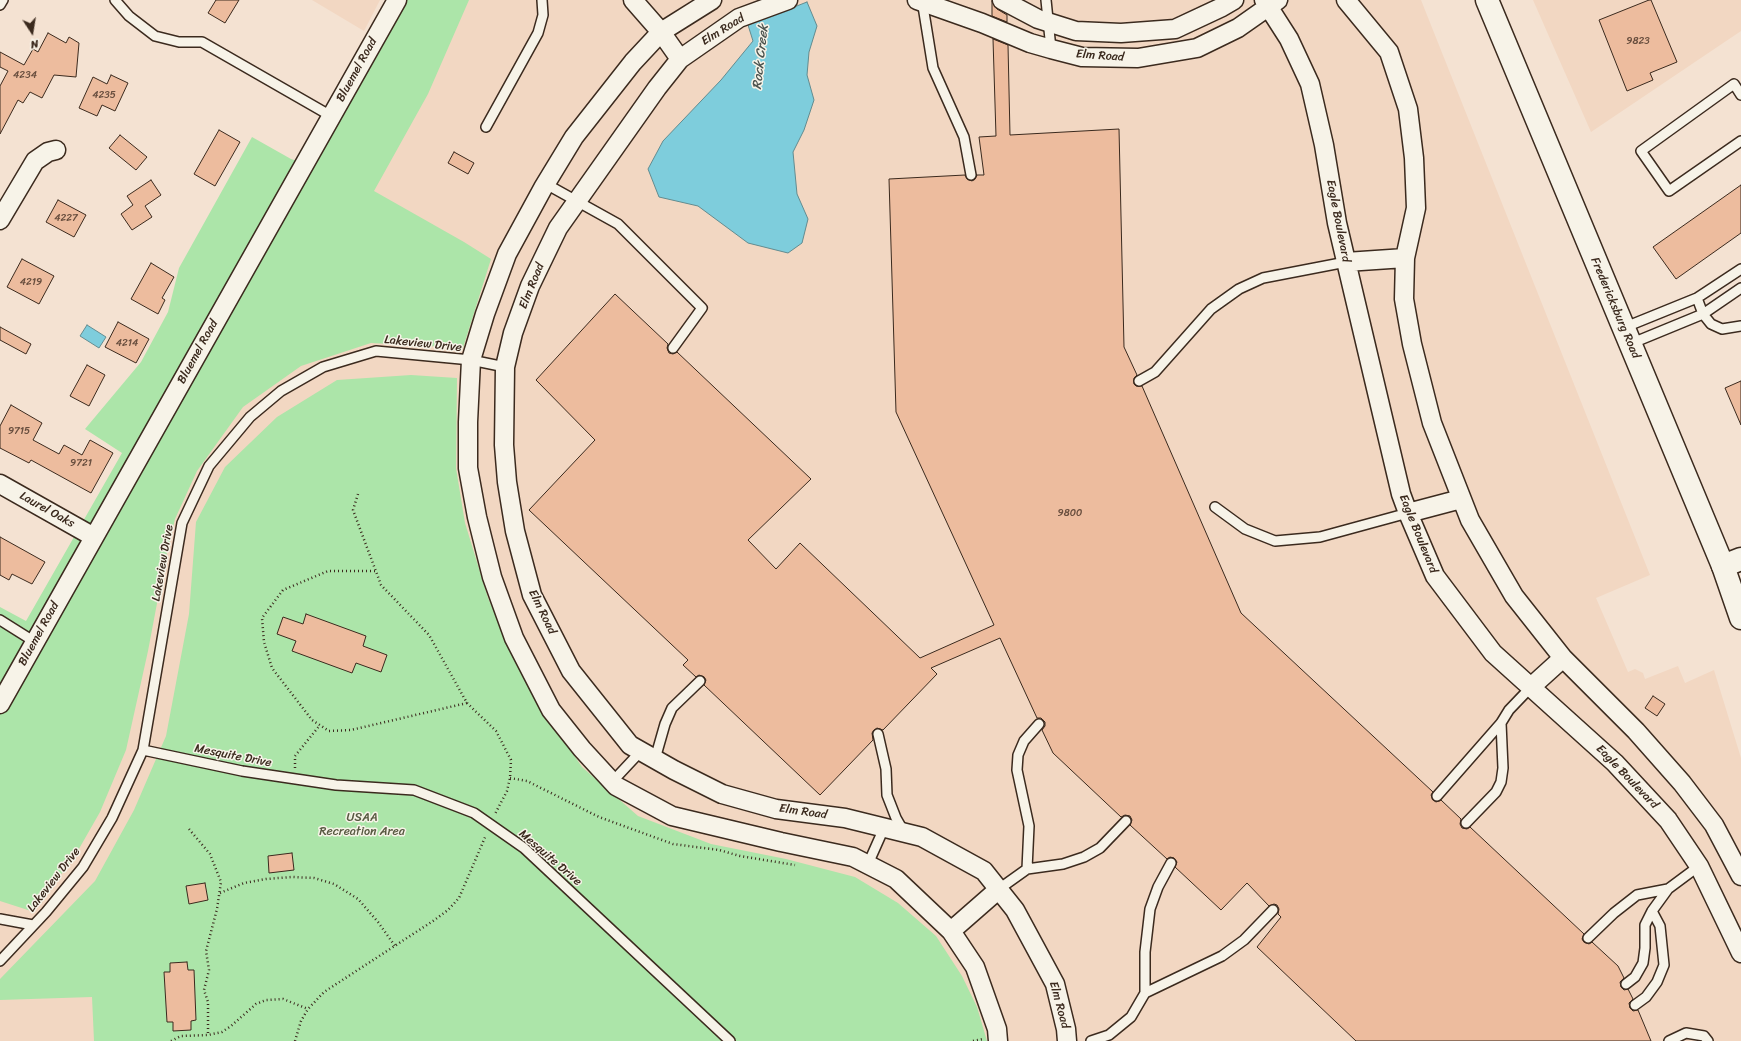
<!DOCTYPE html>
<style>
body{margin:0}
#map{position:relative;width:1741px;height:1041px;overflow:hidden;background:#f4e2d2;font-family:Sriracha,sans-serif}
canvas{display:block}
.north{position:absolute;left:12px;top:12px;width:40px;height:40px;-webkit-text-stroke:3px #f7f3e8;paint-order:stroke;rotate:168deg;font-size:11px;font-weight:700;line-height:16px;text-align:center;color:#3b2a1e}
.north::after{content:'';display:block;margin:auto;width:14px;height:18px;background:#3b2a1e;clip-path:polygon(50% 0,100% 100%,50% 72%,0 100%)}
</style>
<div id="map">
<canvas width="1741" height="1041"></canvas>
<div class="north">N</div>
</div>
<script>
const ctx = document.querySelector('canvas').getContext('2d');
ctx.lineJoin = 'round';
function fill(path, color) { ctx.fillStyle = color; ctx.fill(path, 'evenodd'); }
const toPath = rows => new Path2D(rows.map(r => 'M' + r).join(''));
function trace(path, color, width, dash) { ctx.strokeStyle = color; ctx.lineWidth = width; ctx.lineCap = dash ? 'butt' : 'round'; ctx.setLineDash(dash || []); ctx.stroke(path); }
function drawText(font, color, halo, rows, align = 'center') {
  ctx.font = font + ' Sriracha,sans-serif'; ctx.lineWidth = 3; ctx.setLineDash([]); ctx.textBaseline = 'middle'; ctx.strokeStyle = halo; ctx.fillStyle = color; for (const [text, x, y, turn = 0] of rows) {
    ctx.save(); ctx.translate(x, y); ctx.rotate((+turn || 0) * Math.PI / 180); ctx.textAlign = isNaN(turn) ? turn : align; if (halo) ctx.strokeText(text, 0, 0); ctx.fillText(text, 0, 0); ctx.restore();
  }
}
const built = toPath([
 [312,0,380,0,364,31],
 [442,0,1421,0,1650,575,1596,598,1628,672,1635,669,1643,673,1645,679,1678,666,1685,683,1714,670,1741,758,1741,1041,0,1041,0,782],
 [1533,0,1741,0,1741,31,1591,132]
]);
const green = toPath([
 [405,0,469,0,428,94,374,191,464,242,491,259,463,348,371,343,301,366,243,407,197,471,175,519,165,561,148,651,126,750,100,812,72,861,31,911,0,901,0,607,26,621,122,453,85,429,141,362,168,312,179,268,252,137,291,159,310,165],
 [411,375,457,378,456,468,465,523,488,598,529,688,582,767,638,816,711,844,786,859,855,877,898,903,936,936,962,976,977,1007,987,1041,94,1041,92,997,0,1000,0,979,95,881,134,810,166,736,189,614,196,522,225,467,277,417,337,380]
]);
const water = toPath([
 [807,2,817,26,809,52,807,75,814,100,804,130,793,152,797,194,808,219,802,243,788,253,748,243,698,206,659,197,648,169,663,141,721,80,753,41,748,25,807,2],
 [87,325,106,337,99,348,80,336,87,325]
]);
const building = toPath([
 [216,0,239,0,225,23,208,13,216,0],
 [1649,0,1651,0,1677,62,1650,73,1653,80,1627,91,1599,20,1649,0],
 [992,1,997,9,1007,15,1007,22,992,16,992,1],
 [48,33,66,43,69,37,79,43,76,77,54,75,42,98,30,92,23,103,18,100,0,134,0,86,8,71,0,67,0,52,24,65,33,49,38,52,48,33],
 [993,39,1008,45,1010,135,1119,129,1124,347,1137,375,1134,378,1134,384,1136,386,1142,386,1241,613,1433,792,1431,795,1433,800,1436,802,1441,800,1461,819,1460,824,1462,828,1467,829,1470,827,1584,934,1582,939,1584,942,1589,944,1592,942,1618,966,1624,978,1620,982,1621,987,1624,990,1628,989,1633,999,1629,1003,1630,1008,1633,1011,1638,1010,1651,1041,1356,1041,1257,947,1281,917,1278,914,1279,909,1277,905,1274,904,1269,906,1247,883,1221,910,1175,867,1177,862,1174,858,1170,857,1167,859,1130,825,1132,820,1130,816,1125,815,1121,817,1053,753,1042,730,1045,726,1045,722,1041,718,1037,718,1000,638,931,668,937,674,883,730,877,728,874,730,872,733,873,740,820,795,704,685,706,680,704,677,699,675,696,677,683,665,688,660,529,510,595,440,536,380,615,294,668,344,667,348,669,353,673,354,677,352,811,479,748,540,776,569,800,543,920,658,994,625,896,412,889,179,965,175,967,179,972,181,975,179,977,175,984,175,979,137,996,136,993,39],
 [111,75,128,83,115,111,102,105,97,116,79,108,93,77,107,84,111,75],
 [219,130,240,142,215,186,194,174,219,130],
 [120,135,147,157,136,170,109,148,120,135],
 [454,152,474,163,468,174,448,163,454,152],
 [151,180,161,195,145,206,152,217,132,230,121,214,133,205,127,196,151,180],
 [1741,185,1741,233,1676,279,1653,247,1741,185],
 [58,200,86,215,74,237,46,222,58,200],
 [22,259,54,276,39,304,7,287,22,259],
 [151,263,174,277,162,298,165,300,158,314,131,299,151,263],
 [118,322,149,339,136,363,105,347,118,322],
 [0,327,31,344,26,354,0,340,0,327],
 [87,365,105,375,89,406,70,396,87,365],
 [1741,381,1741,425,1725,388,1741,381],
 [11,405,42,423,33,440,59,454,64,445,82,455,90,440,113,453,91,493,31,460,29,463,0,448,0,426,11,405],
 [0,537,45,562,32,584,12,574,9,580,0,575,0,537],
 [306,614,366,636,363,646,387,655,381,672,356,663,352,673,292,651,296,641,277,634,283,617,303,624,306,614],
 [1653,696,1665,704,1657,716,1645,708,1653,696],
 [292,853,294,870,269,873,268,856,292,853],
 [205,883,208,900,189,904,186,886,205,883],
 [187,962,188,970,194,970,196,1020,191,1021,191,1030,173,1031,173,1022,167,1022,164,972,170,972,170,963,187,962]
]);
const path = toPath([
 [358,494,353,510,381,585,429,635,467,703,496,731,511,760,510,778,507,791,495,814],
 [375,571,328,571,283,590,262,618,264,642,272,668,312,720,329,731,351,730,467,703],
 [295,768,295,756,320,725],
 [510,778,527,781,599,817,673,844,719,850,740,856,795,865],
 [189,829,210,854,221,882,217,909,206,951,209,970,204,990,208,1002,208,1035],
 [220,893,244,883,266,879,292,877,314,878,334,884,358,899,378,922,395,946],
 [171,1041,181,1036,208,1035,222,1032,231,1026,256,1004,266,1000,283,999,308,1009],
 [295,1041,301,1021,308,1009,324,992,433,921,448,910,459,898,486,835],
 [973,1041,983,1039]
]);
const service = toPath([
 [115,0,129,16,155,36,179,42,202,42,331,116],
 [922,0,933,68,964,137,971,175],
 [1046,0,1051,49],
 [0,5,3,0],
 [1741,95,1734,84,1641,151,1669,191,1741,141],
 [486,127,538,33,543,15,542,0],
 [546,184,618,224,702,308,673,348],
 [1697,298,1703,314,1711,324,1722,329,1741,326],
 [1623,328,1697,298,1741,269],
 [1630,344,1703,314,1741,288],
 [1139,381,1155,372,1211,309,1239,289,1263,278,1346,262],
 [1215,507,1245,529,1275,541,1320,537,1408,513],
 [0,620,35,642],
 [878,734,886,769,887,795,896,818,904,832],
 [143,750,242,771,336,785,414,790,474,813,524,848,730,1041],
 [655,759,665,724,672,708,700,681],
 [612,782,641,751],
 [1437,796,1501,723,1509,710,1531,687],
 [1466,823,1496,792,1501,782,1503,768,1501,723],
 [868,864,884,828],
 [1027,869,1029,826,1017,770,1018,755,1024,741,1039,724],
 [999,889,1027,869,1063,864,1084,857,1100,848,1126,821],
 [0,919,33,925],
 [1588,938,1614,913,1637,895,1668,889],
 [0,961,46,912,83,867,112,818,143,750,182,523,209,466,250,417,281,391,323,367,376,351,471,360,505,367],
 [1626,984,1635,977,1643,963,1645,948,1645,925,1652,911,1668,889,1699,866],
 [1145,993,1222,956,1244,940,1273,910],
 [1635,1005,1646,997,1657,982,1664,965,1660,926,1652,911],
 [1091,1041,1109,1035,1131,1017,1145,993,1145,952,1150,909,1158,887,1171,863],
 [1669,1041,1686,1033,1704,1036,1708,1041]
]);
const minor = toPath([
 [633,0,661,32,680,59],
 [712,0,661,32,633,62,574,137,543,188,507,254,485,314,471,360,468,422,468,468,477,517,492,577,514,638,551,710,582,749,616,786,672,816,781,842,853,857,896,879,951,931,975,967,997,1029,998,1041],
 [788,0,739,18,680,59,657,88,558,228,530,286,513,333,505,367,504,445,507,482,515,531,532,595,571,671,630,745,674,770,722,794,776,809,845,818,922,837,984,871,1015,910,1055,984,1066,1029,1067,1041],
 [917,0,982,23,1030,43,1051,49,1082,57,1138,58,1197,48,1238,28,1278,0],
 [1002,0,1038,19,1076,31,1121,33,1175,29,1222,7,1234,0],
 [1264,0,1289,39,1310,84,1324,145,1337,223,1401,494,1408,513,1435,576,1493,653,1615,763,1668,820,1699,866,1741,953],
 [1346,0,1389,52,1408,109,1414,158,1416,208,1405,258,1404,299,1412,344,1432,423,1470,520,1514,596,1563,658,1636,731,1682,783,1714,825,1741,876],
 [0,220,35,161,48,152,56,150],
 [1346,262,1405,258],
 [0,484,94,537],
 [1408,513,1461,499],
 [1531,687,1563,658],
 [0,704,397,0],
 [951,931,999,889]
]);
const tertiary = toPath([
 [1723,566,1741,559]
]);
const primary = toPath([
 [1487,0,1723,566,1741,618]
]);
const numberNames = [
 ["9823",1638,41],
 ["4234",25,75],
 ["4235",104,95],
 ["4227",66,218],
 ["4219",31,282],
 ["4214",127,343],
 ["9715",19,431],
 ["9721",81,463],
 ["9800",1070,513]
];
const streetNames = [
 ["Elm Road",723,30,-32],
 ["Elm Road",1100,56,4],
 ["Bluemel Road",357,70,-61],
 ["Eagle Boulevard",1338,221,79],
 ["Elm Road",532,286,-68],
 ["Fredericksburg Road",1615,308,67],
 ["Lakeview Drive",423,344,6],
 ["Bluemel Road",198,352,-61],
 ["Laurel Oaks",47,510,29],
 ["Eagle Boulevard",1418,534,68],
 ["Lakeview Drive",163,563,-80],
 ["Elm Road",542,612,64],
 ["Bluemel Road",39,634,-61],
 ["Mesquite Drive",233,756,11],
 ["Eagle Boulevard",1627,777,46],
 ["Elm Road",803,812,8],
 ["Mesquite Drive",550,858,41],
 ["Lakeview Drive",54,880,-52],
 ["Elm Road",1059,1005,75]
];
const parkNames = [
 ["USAA",362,818],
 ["Recreation Area",362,832]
];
const waterNames = [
 ["Rock Creek",761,57,-84]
];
fill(built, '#f2d7c2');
fill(green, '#ace5a9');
fill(water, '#7ecddc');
trace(water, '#638c90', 1);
fill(building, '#edbc9e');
trace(building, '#3b2a1e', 1);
trace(service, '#3b2a1e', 12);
trace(minor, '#3b2a1e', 21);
trace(tertiary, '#3b2a1e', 25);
trace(primary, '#3b2a1e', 25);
trace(path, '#3b2a1e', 2.5, [1, 3]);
trace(service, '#f7f3e8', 9);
trace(minor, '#f7f3e8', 18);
trace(tertiary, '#f7f3e8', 22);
trace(primary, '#f7f3e8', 22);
drawText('10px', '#684e3e', null, numberNames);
drawText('12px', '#3b2a1e', '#f7f3e8', streetNames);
drawText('12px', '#575941', '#f7f3e8', parkNames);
drawText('italic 13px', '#4c534e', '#f7f3e8', waterNames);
</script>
